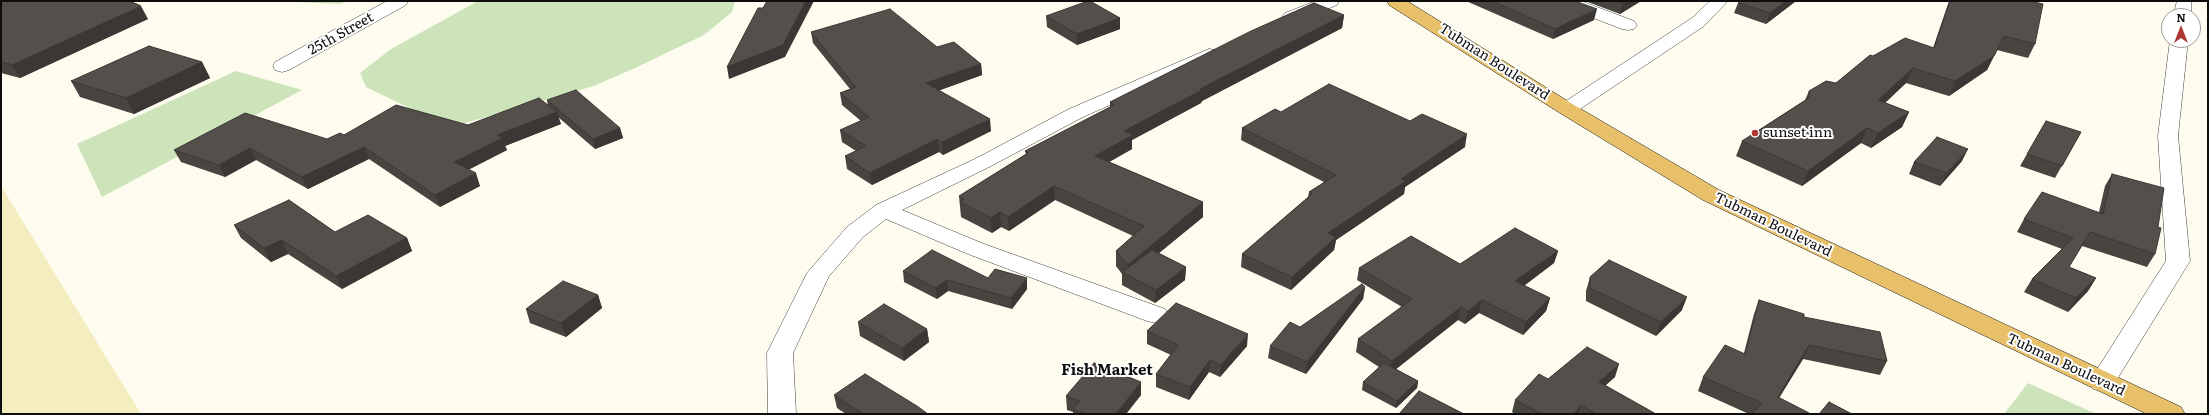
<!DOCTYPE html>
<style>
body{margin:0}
#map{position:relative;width:2209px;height:415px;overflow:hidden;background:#fdfcee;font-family:Literata,serif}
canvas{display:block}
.frame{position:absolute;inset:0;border:2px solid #0d0d0d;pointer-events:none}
.north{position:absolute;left:2161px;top:8px;width:40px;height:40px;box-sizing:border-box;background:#fff;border:1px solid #9e9e9e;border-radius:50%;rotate:0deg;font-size:11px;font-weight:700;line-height:16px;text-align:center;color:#0d0d0d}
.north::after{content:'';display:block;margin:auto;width:14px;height:18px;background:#af3733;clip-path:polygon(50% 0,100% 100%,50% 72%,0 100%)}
</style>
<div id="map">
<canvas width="2209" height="415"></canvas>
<div class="frame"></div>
<div class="north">N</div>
</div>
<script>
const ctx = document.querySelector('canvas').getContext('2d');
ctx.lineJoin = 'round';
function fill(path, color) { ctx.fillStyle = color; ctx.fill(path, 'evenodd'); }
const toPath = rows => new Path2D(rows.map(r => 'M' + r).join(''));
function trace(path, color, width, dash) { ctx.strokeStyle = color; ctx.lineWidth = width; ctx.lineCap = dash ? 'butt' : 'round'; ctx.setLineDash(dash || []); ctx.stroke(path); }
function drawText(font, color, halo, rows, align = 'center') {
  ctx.font = font + ' Literata,serif'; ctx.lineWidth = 4; ctx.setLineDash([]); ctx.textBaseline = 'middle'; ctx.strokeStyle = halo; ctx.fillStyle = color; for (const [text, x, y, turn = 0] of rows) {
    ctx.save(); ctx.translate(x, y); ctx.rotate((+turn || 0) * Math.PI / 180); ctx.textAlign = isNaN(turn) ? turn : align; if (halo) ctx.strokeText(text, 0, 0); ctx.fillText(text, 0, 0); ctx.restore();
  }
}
const green = toPath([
 [271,1,348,1,340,4],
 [478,1,735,1,732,12,704,35,635,68,594,86,458,125,430,118,366,87,360,73,391,49],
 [236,71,302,90,102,197,77,144],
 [2028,383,2096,414,2004,414]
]);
const sand = toPath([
 [1,186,141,414,1,414]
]);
const minor = toPath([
 [387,1,408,1,406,5,289,70,282,72,275,70,273,66,275,62,387,1],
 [1316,1,1339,1,1337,5,1297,21,1285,21,1282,17,1285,13,1316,1],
 [1558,1,1581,1,1634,21,1637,25,1634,29,1628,30,1622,29,1560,5,1558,1],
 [1710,1,1728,1,1704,26,1574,113,1567,115,1560,113,1557,109,1560,105,1692,18,1710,1],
 [2177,1,2191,1,2191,16,2173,16,2177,1],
 [2170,40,2188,40,2178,136,2190,261,2111,389,2102,391,2093,389,2089,382,2166,261,2158,136,2170,40],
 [1209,49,1215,50,1218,54,1215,58,1083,117,991,166,902,210,984,244,1165,309,1168,315,1165,321,1156,323,1147,321,968,254,886,219,863,237,829,276,793,353,796,414,768,414,767,353,807,273,847,227,876,205,977,158,1069,109,1209,49]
]);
const trunk = toPath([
 [1387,1,1407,1,1574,105,1719,190,2181,407,2185,414,2147,414,1703,200,1560,113,1389,5,1387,1]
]);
const wall = toPath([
 [1,1,148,19,20,78,1,73],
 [1466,1,1575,1,1594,20,1553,39],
 [1585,1,1641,1,1620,14],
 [1796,1,1766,24,1734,13,1738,3],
 [1949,1,2030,1,2035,44,2028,58,1997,50,1987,70,1949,96,1906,83,1885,103,1909,112,1902,127,1871,148,1861,143,1802,186,1736,156,1742,141,1805,100,1809,91,1836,83,1873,56,1933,48],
 [1344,15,1342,28,1202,101,1201,103,1132,140,1132,149,1109,162,1203,202,1203,217,1159,253,1186,267,1185,280,1155,303,1122,285,1122,274,1116,266,1116,251,1133,236,1055,200,1009,231,1001,227,992,233,961,217,959,196,1026,154,1025,151,1110,107,1110,102],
 [1046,16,1120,18,1120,29,1077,45,1047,27],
 [811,32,937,47,981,64,982,75,939,90,991,131,943,155,939,152,872,185,847,169,845,156,856,151,842,142,840,130,861,121,842,105,840,93,850,89,813,43],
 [202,62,210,78,134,114,80,97,71,81],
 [547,100,620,128,623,138,595,149,558,117,561,124,505,146,507,150,468,170,480,186,440,207,369,159,308,189,256,160,225,177,181,162,174,150,327,139,344,135,468,125,548,106],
 [1281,112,1465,147,1405,187,1404,194,1336,240,1334,250,1291,290,1241,267,1242,254,1308,197,1309,192,1324,182,1241,140,1242,128],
 [2081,132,2055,178,2020,166,2027,154],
 [1962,161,1940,186,1909,174,1914,162],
 [2112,174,2158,227,2155,254,2147,267,2082,246,2069,267,2096,278,2088,291,2068,312,2024,292,2032,279,2062,249,2017,232,2024,219,2099,212,2105,186],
 [234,225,335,232,407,238,412,251,342,289,288,254,271,262,241,238],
 [1558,251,1554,263,1524,286,1550,298,1546,311,1523,335,1479,313,1465,324,1458,320,1396,369,1418,381,1417,388,1396,408,1362,390,1363,382,1379,367,1356,352,1358,339,1402,307,1357,280,1359,268,1460,264],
 [903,271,988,278,1027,289,1012,309,948,291,937,299,904,282],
 [1590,277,1682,310,1656,336,1586,301,1586,291],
 [1365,287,1363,299,1306,374,1268,358,1270,346,1300,327],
 [598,295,602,308,566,337,530,323,526,309],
 [1759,300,1804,317,1887,361,1880,375,1803,359,1779,398,1811,414,1749,414,1698,391,1703,377,1744,353,1754,314],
 [858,322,927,329,929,342,904,361,860,336],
 [1147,331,1247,346,1220,377,1209,372,1189,400,1156,387,1156,374,1171,355,1147,344],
 [1615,377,1605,385,1656,414,1515,414,1512,412,1515,400,1548,379],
 [1141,382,1141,395,1126,414,1073,414,1073,412,1067,410,1066,396],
 [834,395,928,414,846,414,837,408]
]);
const shadedWall = toPath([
 [806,1,814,1,785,57,729,79,727,67],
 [1627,1,1641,1,1620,14,1623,3],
 [1786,1,1796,1,1766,24,1770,13],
 [141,6,148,19,20,78,12,65],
 [1597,9,1594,20,1553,39,1555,29],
 [1344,15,1342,28,1202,101,1201,103,1132,140,1132,149,1095,170,1095,156,1124,131,1200,89],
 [1120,18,1120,29,1077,45,1077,34],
 [2004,36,1987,70,1949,96,1955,81],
 [202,62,210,78,134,114,126,98],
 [981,64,982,75,927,95,926,83],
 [1913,68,1906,83,1872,115,1878,100],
 [557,112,561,124,505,146,507,150,458,175,454,162,497,135],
 [1909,112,1902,127,1871,148,1878,133],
 [990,119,991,131,943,155,942,142],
 [620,128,623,138,595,149,593,139],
 [1867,128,1861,143,1802,186,1808,171],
 [1467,134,1465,147,1405,187,1404,194,1336,240,1334,250,1291,290,1292,277,1328,233,1401,179],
 [937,139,939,152,872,185,870,173],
 [364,147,369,159,308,189,302,177],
 [250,148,256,160,225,177,219,165],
 [1968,149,1962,161,1940,186,1947,173],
 [476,173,480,186,440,207,435,195],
 [1054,186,1055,200,1009,231,1008,217],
 [1203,202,1203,217,1131,276,1127,274,1128,265],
 [1000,212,1001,227,992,233,991,218],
 [407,238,412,251,342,289,336,276],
 [282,240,288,254,271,262,264,248],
 [1558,251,1554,263,1512,294,1515,281],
 [1186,267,1185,280,1155,303,1156,290],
 [1027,278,1027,289,1012,309,1011,298],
 [2096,278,2088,291,2068,312,2076,298],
 [947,280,948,291,937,299,936,288],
 [1365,287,1363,299,1306,374,1307,362],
 [598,295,602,308,566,337,561,323],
 [1687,297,1682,310,1656,336,1661,322],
 [1550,298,1546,311,1523,335,1526,322],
 [1482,300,1479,313,1465,324,1468,311],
 [1461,307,1458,320,1390,374,1392,361],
 [927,329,929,342,904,361,902,348],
 [1248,334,1247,346,1220,377,1221,365],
 [1809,345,1803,359,1771,411,1778,397],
 [1210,360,1209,372,1189,400,1190,387],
 [1619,364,1615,377,1595,395,1599,382],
 [1418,381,1417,388,1396,408,1397,401],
 [1141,382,1141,395,1126,414,1116,414],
 [1581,405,1578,414,1574,414]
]);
const building = toPath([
 [1,1,130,1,141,6,12,65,1,62,1,1],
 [767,1,806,1,783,45,727,67,758,8,763,8,767,1],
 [1088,1,1090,1,1120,18,1077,34,1046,16,1088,1],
 [1492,1,1575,1,1597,9,1555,29,1492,1],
 [1616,1,1627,1,1623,3,1616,1],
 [1740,1,1786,1,1770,13,1738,3,1740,1],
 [1950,1,2030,1,2043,4,2035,44,2004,36,1994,56,1955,81,1913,68,1878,100,1909,112,1878,133,1867,128,1808,171,1742,141,1809,98,1809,91,1826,81,1836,83,1870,55,1873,56,1905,38,1934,48,1950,1],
 [1314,3,1344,15,1200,89,1202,90,1124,131,1133,135,1095,156,1203,202,1128,265,1116,251,1144,226,1054,186,1008,217,1000,212,991,218,960,202,964,199,959,196,1028,153,1025,151,1114,105,1110,102,1251,31,1314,3],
 [890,9,937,47,954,42,981,64,926,83,990,119,942,142,937,139,870,173,845,156,866,146,840,130,869,117,840,93,856,87,811,32,890,9],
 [149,46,202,62,126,98,71,81,149,46],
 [1329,84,1410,121,1422,114,1467,134,1401,179,1406,181,1328,233,1336,237,1292,277,1242,254,1312,194,1309,192,1336,175,1242,128,1275,109,1281,112,1329,84],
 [576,90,620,128,593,139,547,100,576,90],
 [539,98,557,112,497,135,503,138,454,162,476,173,435,195,364,147,302,177,250,148,219,165,174,150,245,113,327,139,340,133,344,135,396,105,468,125,539,98],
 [2046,121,2081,132,2062,166,2027,154,2046,121],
 [1937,137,1968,149,1947,173,1914,162,1937,137],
 [2112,174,2164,188,2158,227,2161,228,2155,254,2090,232,2069,267,2096,278,2076,298,2032,279,2073,238,2024,219,2042,192,2103,214,2112,174],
 [289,200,335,232,368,215,407,238,336,276,282,240,264,248,234,225,289,200],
 [1515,228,1558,251,1515,281,1550,298,1526,322,1482,300,1468,311,1461,307,1392,361,1358,339,1412,299,1359,268,1411,236,1460,264,1515,228],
 [932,250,988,278,995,269,1027,278,1011,298,947,280,936,288,903,271,932,250],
 [1152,250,1186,267,1156,290,1122,272,1152,250],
 [1609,260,1687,297,1661,322,1590,288,1590,277,1609,260],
 [563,281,598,295,561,323,526,309,563,281],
 [1362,284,1365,287,1307,362,1270,346,1290,322,1300,327,1362,284],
 [1759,300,1804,314,1804,317,1880,332,1887,361,1809,345,1778,397,1811,414,1752,414,1762,403,1703,377,1725,345,1745,354,1759,300],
 [1176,303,1248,334,1221,365,1210,360,1190,387,1156,374,1178,345,1147,331,1176,303],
 [884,304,927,329,902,348,858,322,884,304],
 [1587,347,1619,364,1599,382,1656,414,1596,414,1581,405,1574,414,1542,414,1515,400,1539,374,1548,379,1587,347],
 [1094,363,1141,382,1116,414,1085,414,1073,409,1080,401,1066,396,1094,363],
 [1384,363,1418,381,1397,401,1363,382,1384,363],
 [865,374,917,406,928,414,863,414,834,395,865,374],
 [1419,391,1464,414,1399,414,1419,391],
 [1829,402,1852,414,1819,414,1829,402]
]);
const markers = [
 [1755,133,4,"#af3733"]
];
const streetNames = [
 ["25th Street",341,34,-29],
 ["Tubman Boulevard",1494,62,33],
 ["Tubman Boulevard",1773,225,26],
 ["Tubman Boulevard",2066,365,25]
];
const poiNames = [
 ["sunset inn",1763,133]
];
const neighbourhoodNames = [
 ["Fish Market",1107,371]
];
fill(green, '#cde4bb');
fill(sand, '#f4edbf');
trace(minor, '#404040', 1);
trace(trunk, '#1e1e1e', 1);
fill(minor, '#fff');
fill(trunk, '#e8c06a');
fill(wall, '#484440');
fill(shadedWall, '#3b3734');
fill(building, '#544f4a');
trace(building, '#3b3734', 1);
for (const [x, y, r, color] of markers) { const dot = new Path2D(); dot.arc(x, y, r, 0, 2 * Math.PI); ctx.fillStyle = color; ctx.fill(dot); trace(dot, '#fff', 1.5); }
drawText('14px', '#0d0d0d', '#fff', streetNames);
drawText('14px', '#0d0d0d', '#fff', poiNames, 'left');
drawText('bold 15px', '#0d0d0d', '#fff', neighbourhoodNames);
</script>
